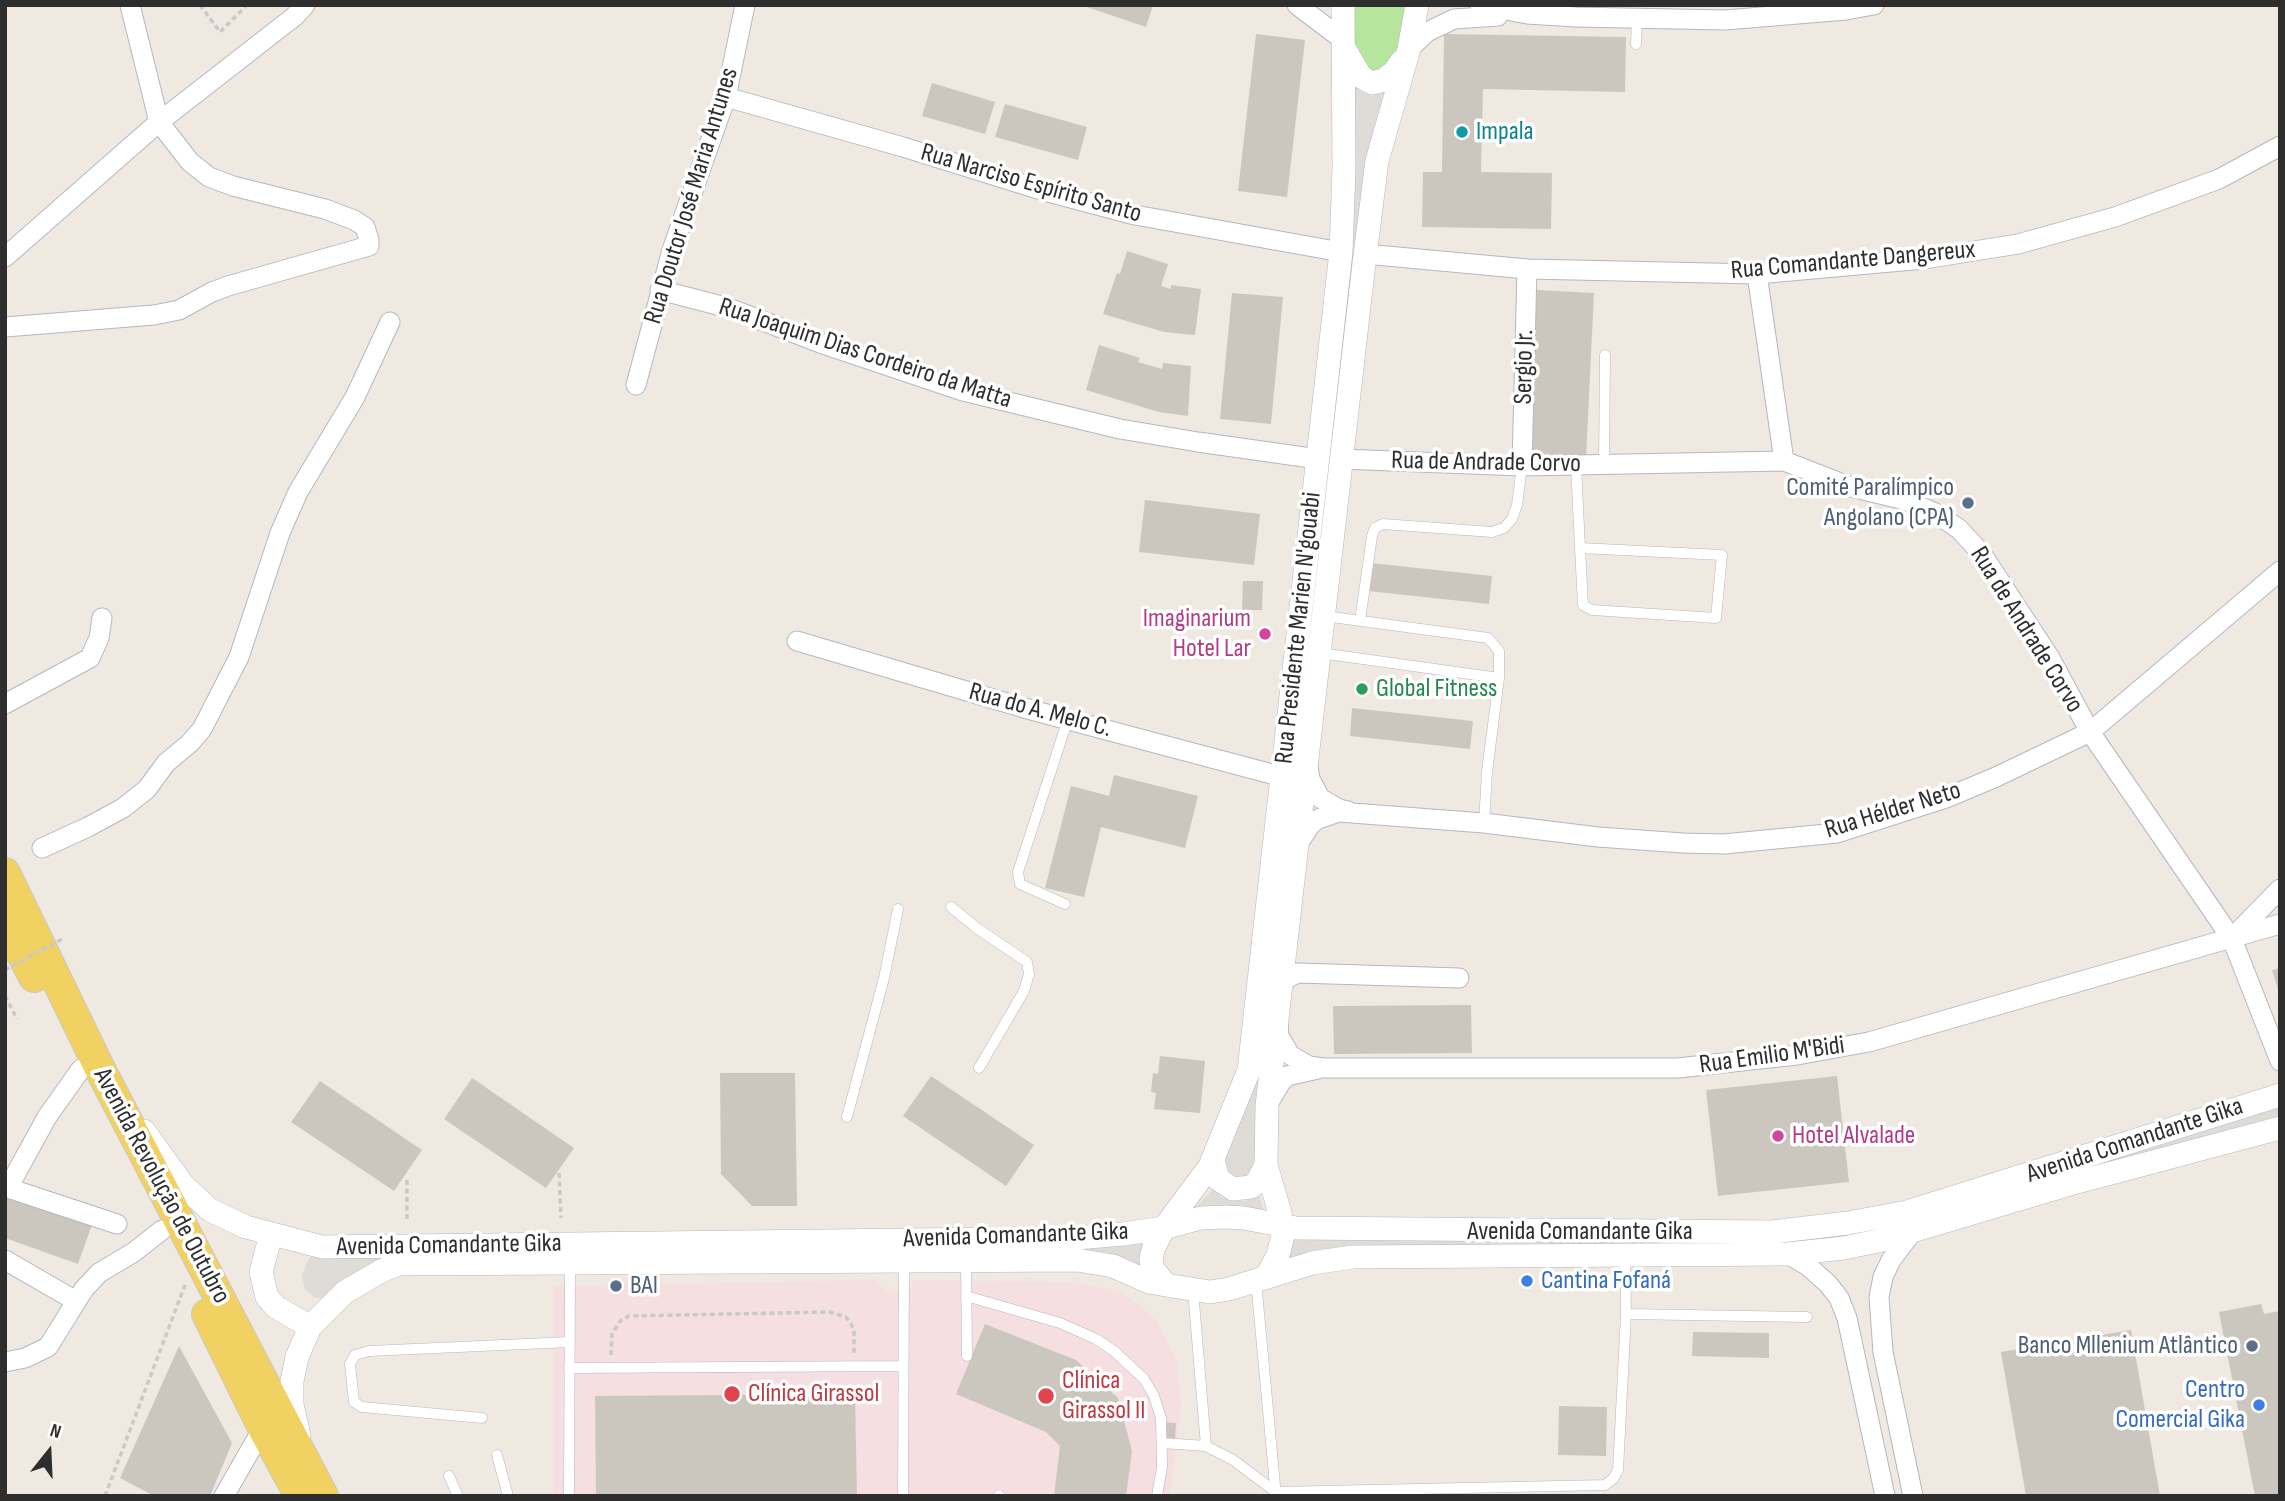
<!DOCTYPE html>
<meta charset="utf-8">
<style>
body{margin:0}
#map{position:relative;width:2285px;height:1501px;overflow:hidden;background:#efe9e1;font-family:"Sofia Sans Condensed",sans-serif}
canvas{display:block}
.frame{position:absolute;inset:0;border:7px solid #2e2e2e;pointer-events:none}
.north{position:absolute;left:14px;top:1417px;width:70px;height:70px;-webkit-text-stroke:5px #fff;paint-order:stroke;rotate:18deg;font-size:19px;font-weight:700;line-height:28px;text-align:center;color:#2e2e2e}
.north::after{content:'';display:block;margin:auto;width:24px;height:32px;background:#2e2e2e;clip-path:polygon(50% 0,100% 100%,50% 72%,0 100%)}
</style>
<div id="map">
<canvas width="2285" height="1501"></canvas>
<div class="frame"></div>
<div class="north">N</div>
</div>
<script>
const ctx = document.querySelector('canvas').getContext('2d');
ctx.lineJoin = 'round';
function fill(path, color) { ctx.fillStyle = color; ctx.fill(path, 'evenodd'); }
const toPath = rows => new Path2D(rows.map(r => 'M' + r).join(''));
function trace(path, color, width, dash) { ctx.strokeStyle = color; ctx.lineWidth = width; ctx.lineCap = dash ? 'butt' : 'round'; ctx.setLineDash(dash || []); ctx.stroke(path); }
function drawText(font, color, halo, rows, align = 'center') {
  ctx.font = font + ' "Sofia Sans Condensed",sans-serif'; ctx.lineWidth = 7; ctx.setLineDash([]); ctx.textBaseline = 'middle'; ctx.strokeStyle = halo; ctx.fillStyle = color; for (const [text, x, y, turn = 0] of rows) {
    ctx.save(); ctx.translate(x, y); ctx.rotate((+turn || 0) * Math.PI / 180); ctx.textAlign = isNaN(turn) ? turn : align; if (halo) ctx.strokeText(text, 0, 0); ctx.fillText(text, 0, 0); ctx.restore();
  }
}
const medical = toPath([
 [876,1280,885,1291,911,1291,912,1280,1070,1282,1117,1291,1139,1304,1157,1321,1177,1361,1181,1407,1170,1496,553,1496,553,1286]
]);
const green = toPath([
 [1346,5,1414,5,1395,69,1361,73]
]);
const plaza = toPath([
 [1353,84,1361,92,1370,95,1378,93,1387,88,1260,1164,1245,1183,1220,1169,1240,1113],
 [2280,1103,2280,1115,1962,1209,1898,1227,1833,1239,1769,1245,1282,1264,1289,1234,1832,1229],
 [1214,1188,1221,1197,1233,1201,1246,1201,1259,1194,1265,1215,1190,1213],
 [1148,1237,1149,1275,1114,1261,433,1258,322,1298,314,1297,305,1289,302,1276,306,1264,311,1256]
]);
const building = toPath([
 [1081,5,1153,5,1146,27],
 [1256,34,1305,40,1287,197,1238,191],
 [1444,34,1626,37,1625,92,1483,89,1481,172,1552,173,1551,229,1422,227,1423,172,1442,172],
 [932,83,995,102,985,134,922,116],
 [1005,104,1087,127,1078,160,995,137],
 [1127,251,1168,264,1161,286,1171,289,1171,285,1201,289,1195,335,1164,332,1103,314,1117,273,1120,274],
 [1537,290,1594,293,1586,458,1529,455],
 [1232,293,1283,297,1271,424,1220,419],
 [1099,345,1140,358,1138,362,1162,369,1163,363,1191,366,1188,416,1159,412,1086,390],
 [1145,500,1260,514,1254,565,1139,552],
 [1371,563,1492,576,1489,604,1368,591],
 [1243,581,1263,581,1262,610,1242,610],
 [1352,708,1473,721,1470,749,1350,736],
 [1114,775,1198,796,1185,848,1101,827,1084,897,1045,888,1071,786,1109,796],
 [2280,968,2280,993,2279,993,2272,970],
 [1471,1005,1472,1053,1334,1054,1333,1006],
 [1160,1056,1205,1061,1200,1113,1154,1109,1156,1093,1151,1092,1153,1073,1158,1074],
 [720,1073,795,1073,797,1206,752,1206,721,1174],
 [931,1076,1034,1145,1006,1186,903,1116],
 [1837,1076,1849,1182,1718,1196,1706,1090],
 [472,1078,574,1148,546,1188,444,1119],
 [320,1081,422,1150,394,1191,291,1122],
 [5,1188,94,1219,78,1264,5,1238],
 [2261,1304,2264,1314,2280,1311,2280,1496,2255,1496,2219,1312],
 [985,1324,1076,1360,1118,1398,1132,1451,1126,1496,1054,1496,1060,1446,1046,1432,956,1394],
 [2131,1330,2160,1496,2026,1496,2001,1352],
 [1693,1332,1769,1333,1769,1358,1692,1356],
 [179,1346,232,1443,210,1496,154,1496,120,1478],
 [855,1394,857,1496,596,1496,595,1396],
 [1559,1406,1607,1407,1606,1456,1558,1455],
 [1164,1422,1176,1423,1175,1439,1163,1438]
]);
const path = toPath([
 [200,5,220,32,247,5],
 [5,996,17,1019],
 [559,1173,561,1218],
 [407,1219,407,1178],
 [611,1355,612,1334,621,1320,629,1316,830,1312,846,1317,851,1324,854,1331,854,1354],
 [105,1496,185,1285]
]);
const service = toPath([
 [1636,44,1637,18],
 [1576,465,1580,548,1722,555,1716,618,1592,610,1583,605,1580,548],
 [1604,465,1605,355],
 [1360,621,1372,536,1375,528,1383,524,1492,532,1504,528,1512,519,1517,505,1522,466],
 [1320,653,1499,678,1499,651,1488,638,1324,616],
 [1484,823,1487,772,1499,678],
 [1065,904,1020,884,1018,872,1068,719],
 [951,907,978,929,1027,962,1029,974,1024,991,979,1068],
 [847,1117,884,978,898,909],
 [1625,1255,1626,1314],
 [966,1261,967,1356],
 [1256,1281,1276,1496],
 [1193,1290,1206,1446],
 [966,1296,1060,1323,1096,1339,1114,1351,1144,1379,1154,1396,1161,1418,1162,1467,1157,1496],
 [569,1368,903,1366],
 [482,1418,362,1407,354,1402,350,1364,355,1355,369,1351,570,1342],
 [1162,1443,1206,1446,1233,1460,1276,1492,1605,1485,1613,1479,1618,1470,1626,1314,1807,1317],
 [497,1455,508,1496],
 [449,1476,458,1496],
 [569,1496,570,1264],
 [903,1496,904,1262],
 [999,1496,999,1495]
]);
const minor = toPath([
 [1297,5,1342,39],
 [1480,5,1527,14,1576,17,1725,20,1846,10,1874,5],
 [1409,49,1427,32,1454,19,1498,16],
 [726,97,903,147,1041,190,1135,215,1341,252],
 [1365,254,1527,269,1757,274,1924,259,2018,244,2115,217,2219,179,2280,146],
 [5,257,159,122,295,16,305,5],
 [1757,274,1784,461],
 [660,290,729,308,820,343,963,391,1120,429,1198,442,1318,459],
 [5,327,154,315,179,310,212,292,228,286,369,246,369,240,365,227,354,220,325,209,233,186,209,177,190,162,159,122,130,5],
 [636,385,672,250,726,97,745,5],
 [1341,459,1522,466,1784,461,1851,487,1905,500,1935,513,1959,529,1982,554,2050,658,2090,732,2232,939,2280,1061],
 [1522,466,1527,269],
 [797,641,1024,708,1283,777],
 [5,704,90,658,99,638,102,618],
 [1308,767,1310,779,1320,798,1339,809,1348,811],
 [1298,844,1311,824,1318,819,1339,812,1484,823,1598,837,1683,843,1724,844,1837,833,1946,798,1996,777,2090,732,2280,571],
 [42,848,88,827,123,808,147,789,166,763,190,743,202,729,239,657,280,533,298,492,355,397,390,322],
 [2232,938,2280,889],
 [1281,984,1289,977,1298,973,1459,978],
 [1278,1024,1279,1036,1290,1055,1309,1066,1323,1068,1678,1068,1797,1055,1869,1042,2280,924],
 [1269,1102,1281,1082,1287,1076,1318,1069],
 [5,1187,117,1224],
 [8,1188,47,1117,81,1069],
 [1913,1231,1891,1260,1883,1277,1879,1297,1883,1352,1913,1496],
 [1788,1254,1808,1266,1828,1284,1839,1298,1847,1318,1885,1496],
 [5,1260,76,1301],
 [5,1362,25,1358,48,1347,84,1289,99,1273,134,1252,162,1230],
 [224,1496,263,1428]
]);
const tertiary = toPath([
 [1344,48,1361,77,1372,83,1384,80,1394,72,1402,61],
 [144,1131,183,1185,210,1210,246,1227,322,1247,1077,1238,1123,1234,1164,1228,1201,1218,1225,1217,1244,1218,1296,1228,1772,1232,1848,1223,1907,1212,2280,1095],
 [1213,1160,1218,1179,1233,1189,1251,1187,1258,1181,1266,1165],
 [271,1234,261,1272,267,1297,276,1307,310,1327],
 [1267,1276,1278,1255,1283,1235,1280,1213,1266,1165,1267,1106,1364,263,1377,161,1409,49,1417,5],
 [1166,1285,1152,1268,1151,1258,1154,1247,1164,1228,1210,1166,1249,1070,1341,252,1344,169,1343,5],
 [299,1435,292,1405,292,1381,297,1357,310,1327,345,1292,381,1271,398,1264,1077,1260,1113,1266,1149,1282,1166,1285,1210,1292,1229,1289,1312,1263,1353,1257,1788,1254,1844,1248,1882,1240,2070,1184,2280,1128]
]);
const primary = toPath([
 [5,873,100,1069,323,1496],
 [5,922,34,977],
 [207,1314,263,1428,300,1496]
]);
const pathBridge = toPath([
 [5,970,64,938]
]);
const markers = [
 [1462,132,7,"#0f9aa8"],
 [1968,503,7,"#5c6f8a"],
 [1265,634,7,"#d1479c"],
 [1362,689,7,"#2e9e5b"],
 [1778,1136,7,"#d1479c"],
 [1527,1281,7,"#3f7fe0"],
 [616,1286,7,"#5c6f8a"],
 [2252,1346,7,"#5c6f8a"],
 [732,1394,9,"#e0444e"],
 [1046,1396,9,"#e0444e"],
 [2259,1405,7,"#3f7fe0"]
];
const cultureNames = [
 ["Impala",1476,132]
];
const streetNames = [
 ["Rua Narciso Espírito Santo",1031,184,16],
 ["Rua Doutor José Maria Antunes",692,196,-73],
 ["Rua Comandante Dangereux",1853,261,-5],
 ["Rua Joaquim Dias Cordeiro da Matta",865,354,18],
 ["Sergio Jr.",1525,367,-89],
 ["Rua de Andrade Corvo",1486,463,1],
 ["Rua Presidente Marien N'gouabi",1299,628,-84],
 ["Rua de Andrade Corvo",2026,630,58],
 ["Rua do A. Melo C.",1040,711,15],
 ["Rua Hélder Neto",1893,811,-17],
 ["Rua Emilio M'Bidi",1772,1056,-8],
 ["Avenida Comandante Gika",2135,1141,-18],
 ["Avenida Revolução de Outubro",161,1186,62],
 ["Avenida Comandante Gika",1580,1232],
 ["Avenida Comandante Gika",1016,1236,-2],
 ["Avenida Comandante Gika",449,1246,-1]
];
const serviceNames = [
 ["Comité Paralímpico",1954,488],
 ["Angolano (CPA)",1954,518],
 ["BAI",630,1286,"left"],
 ["Banco Mllenium Atlântico",2238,1346]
];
const hotelNames = [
 ["Imaginarium",1251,619],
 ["Hotel Lar",1251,649],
 ["Hotel Alvalade",1792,1136,"left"]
];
const leisureNames = [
 ["Global Fitness",1376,689]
];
const shopNames = [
 ["Cantina Fofaná",1541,1281],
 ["Centro",2245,1390,"right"],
 ["Comercial Gika",2245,1420,"right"]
];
const healthNames = [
 ["Clínica",1062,1381],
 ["Girassol II",1062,1411],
 ["Clínica Girassol",748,1394]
];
fill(medical, '#f5dfe0');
fill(green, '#b6e59e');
fill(plaza, '#dfdcd8');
fill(building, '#cbc7bf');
trace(service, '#b4b7c1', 11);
trace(minor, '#b4b7c1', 21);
trace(tertiary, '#b4b7c1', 24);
trace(primary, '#c9c9c9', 32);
trace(path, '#c9c9c9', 3.5, [5, 3.5]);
trace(service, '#fff', 10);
trace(minor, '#fff', 19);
trace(tertiary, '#fff', 23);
trace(primary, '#f2d163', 30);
trace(pathBridge, '#c9c9c9', 3.5, [5, 3.5]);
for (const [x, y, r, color] of markers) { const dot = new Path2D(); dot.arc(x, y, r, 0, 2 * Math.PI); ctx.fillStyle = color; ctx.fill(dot); trace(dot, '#fff', 2.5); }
drawText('26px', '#0d838f', '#fff', cultureNames, 'left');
drawText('26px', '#2e2e2e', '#fff', streetNames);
drawText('26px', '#4e5e75', '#fff', serviceNames, 'right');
drawText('26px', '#b23c85', '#fff', hotelNames, 'right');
drawText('26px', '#27864d', '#fff', leisureNames, 'left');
drawText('26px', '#366cbe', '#fff', shopNames, 'left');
drawText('26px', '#be3a42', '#fff', healthNames, 'left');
</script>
